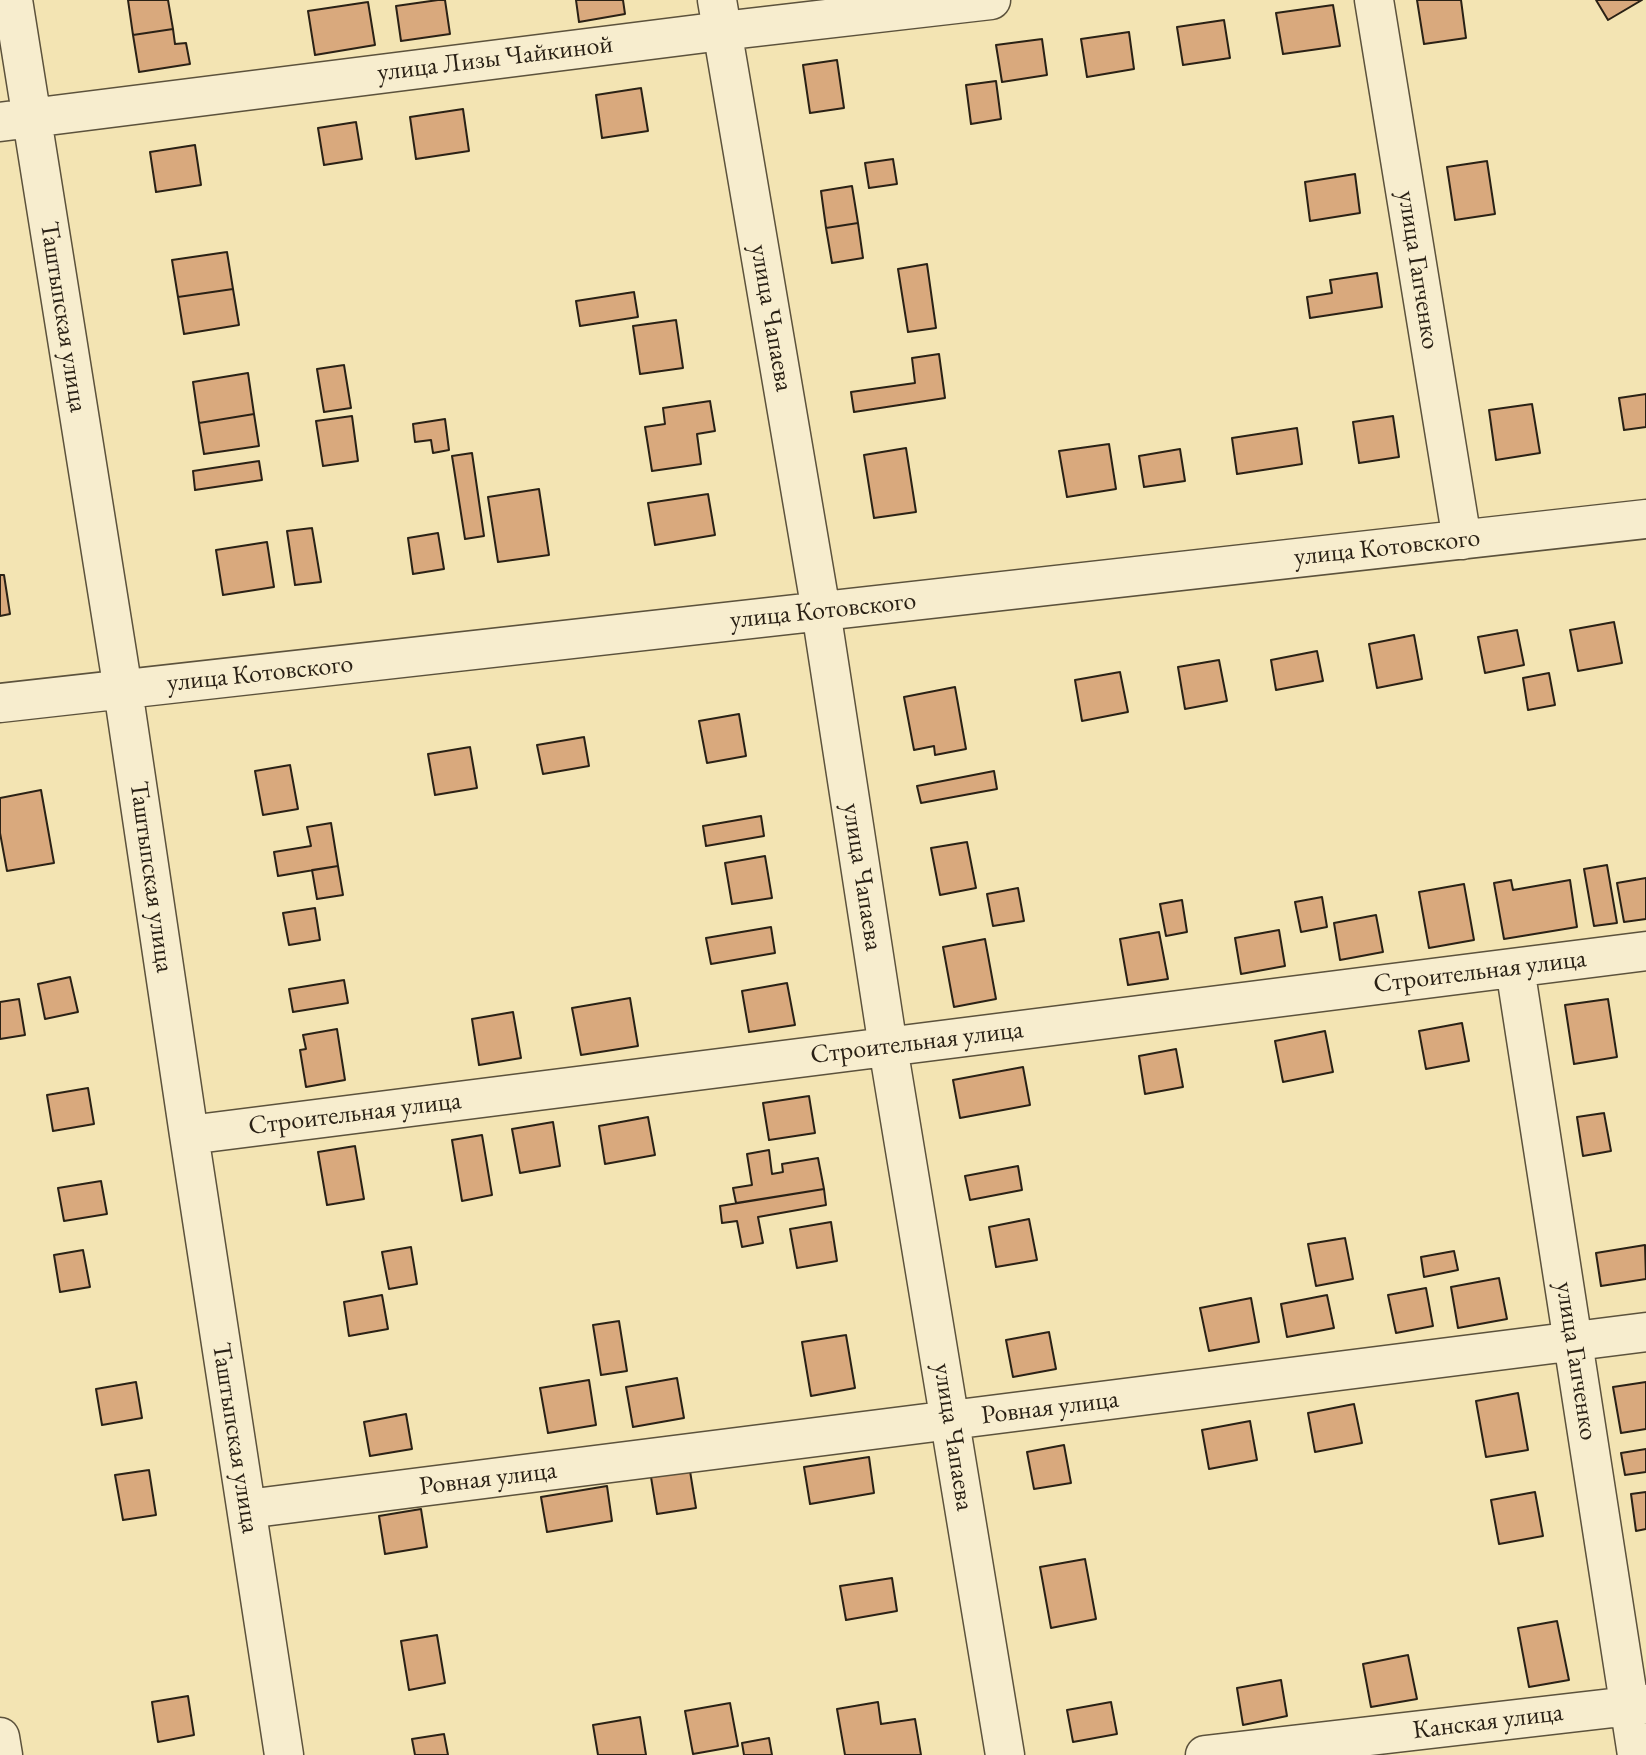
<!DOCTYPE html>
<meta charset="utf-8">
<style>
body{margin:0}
canvas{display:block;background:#f3e4b3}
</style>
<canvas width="1646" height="1755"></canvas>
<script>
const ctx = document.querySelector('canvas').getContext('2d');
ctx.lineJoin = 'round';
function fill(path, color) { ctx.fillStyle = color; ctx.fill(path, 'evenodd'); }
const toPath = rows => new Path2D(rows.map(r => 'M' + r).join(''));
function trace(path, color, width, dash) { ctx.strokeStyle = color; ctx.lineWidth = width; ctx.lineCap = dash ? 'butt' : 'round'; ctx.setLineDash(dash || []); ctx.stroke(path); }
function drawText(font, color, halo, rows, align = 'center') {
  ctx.font = font + ' "EB Garamond",serif'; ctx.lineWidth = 5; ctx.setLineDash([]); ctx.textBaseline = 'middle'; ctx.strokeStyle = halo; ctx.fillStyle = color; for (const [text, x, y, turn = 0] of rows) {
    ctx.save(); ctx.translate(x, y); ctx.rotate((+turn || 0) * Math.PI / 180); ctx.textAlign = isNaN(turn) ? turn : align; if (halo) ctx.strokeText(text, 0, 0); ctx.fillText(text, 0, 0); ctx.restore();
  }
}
const building = toPath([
 [128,0,168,0,173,29,133,35,128,0],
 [438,0,445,0,450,34,401,41,396,6,438,0],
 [576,0,623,0,625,14,579,22,576,0],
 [1417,0,1461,0,1466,38,1424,44,1417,0],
 [1596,0,1642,0,1608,20,1596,0],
 [368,2,375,45,315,55,308,11,368,2],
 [1333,5,1340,46,1283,54,1276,13,1333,5],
 [1224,20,1230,58,1183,65,1177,27,1224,20],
 [173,29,175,44,186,43,190,64,139,72,133,35,173,29],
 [1129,32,1134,69,1087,77,1081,39,1129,32],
 [1042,39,1047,75,1002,82,996,45,1042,39],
 [837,60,844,108,810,113,803,65,837,60],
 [996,81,1001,119,971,124,966,85,996,81],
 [641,88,648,131,602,138,596,95,641,88],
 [463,109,469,151,416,159,410,117,463,109],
 [356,122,362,159,324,165,318,128,356,122],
 [195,145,201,185,156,192,150,152,195,145],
 [893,159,897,184,869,188,865,163,893,159],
 [1487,161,1495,214,1455,220,1447,167,1487,161],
 [1355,174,1360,213,1310,221,1305,182,1355,174],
 [852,186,858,223,826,228,821,191,852,186],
 [858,223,863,258,832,263,826,228,858,223],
 [227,252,233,289,178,297,172,260,227,252],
 [927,264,936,328,908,332,898,269,927,264],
 [1377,273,1382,307,1310,318,1307,297,1332,293,1330,280,1377,273],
 [233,289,239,325,184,334,178,297,233,289],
 [634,292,638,317,580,326,576,301,634,292],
 [676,320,683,368,640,374,633,326,676,320],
 [939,354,945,398,854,412,851,392,915,383,912,358,939,354],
 [344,365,351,408,324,412,317,369,344,365],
 [248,373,254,414,199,423,193,382,248,373],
 [1646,394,1646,427,1624,430,1619,398,1646,394],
 [710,401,715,431,697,434,701,464,652,471,645,427,665,424,663,408,710,401],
 [1532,404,1540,453,1496,460,1489,410,1532,404],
 [254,414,259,446,204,454,199,423,254,414],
 [352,416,358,461,323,466,316,421,352,416],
 [1393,416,1399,457,1359,463,1353,422,1393,416],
 [445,419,449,450,433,453,431,440,415,442,413,424,445,419],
 [1297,428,1302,464,1237,474,1232,438,1297,428],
 [1109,444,1116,489,1067,497,1059,451,1109,444],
 [906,448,916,512,874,518,864,455,906,448],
 [1180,449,1185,481,1144,487,1139,456,1180,449],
 [472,453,484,536,465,539,452,456,472,453],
 [259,461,262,480,195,490,193,471,259,461],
 [539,489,549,555,498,562,488,497,539,489],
 [708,494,715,535,655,545,648,503,708,494],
 [312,528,321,582,295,585,287,531,312,528],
 [438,533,444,569,413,574,408,538,438,533],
 [267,542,274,587,223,595,216,550,267,542],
 [0,575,4,575,10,614,0,616,0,575],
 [1614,622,1622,663,1578,671,1570,630,1614,622],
 [1517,630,1524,665,1485,673,1478,637,1517,630],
 [1414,635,1422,679,1377,688,1369,644,1414,635],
 [1317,651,1323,681,1276,690,1271,660,1317,651],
 [1219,660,1227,701,1185,709,1178,667,1219,660],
 [1120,672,1128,712,1082,721,1075,680,1120,672],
 [1549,673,1555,705,1528,710,1523,678,1549,673],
 [955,687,966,749,935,755,934,746,914,750,904,697,955,687],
 [739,714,746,756,707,763,699,721,739,714],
 [584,737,589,766,543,774,537,745,584,737],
 [470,747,477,788,435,795,428,754,470,747],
 [290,765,298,809,263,815,255,771,290,765],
 [994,771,997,789,921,803,917,786,994,771],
 [41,790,54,863,7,871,0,833,0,798,41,790],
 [761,816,764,836,706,846,703,826,761,816],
 [331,823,338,866,278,876,274,852,311,846,307,827,331,823],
 [967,842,976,888,940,895,931,848,967,842],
 [765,856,772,898,732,904,725,863,765,856],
 [1607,865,1617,923,1594,926,1584,869,1607,865],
 [338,866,343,895,317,899,312,870,338,866],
 [1646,878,1646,919,1624,922,1617,883,1646,878],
 [1511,880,1513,890,1570,880,1577,927,1504,939,1494,883,1511,880],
 [1464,884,1474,940,1429,948,1419,892,1464,884],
 [1018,888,1024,921,993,926,987,894,1018,888],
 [1322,897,1327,927,1301,932,1295,902,1322,897],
 [1182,900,1187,932,1166,936,1160,904,1182,900],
 [315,908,320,940,289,945,283,913,315,908],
 [1376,915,1383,952,1340,960,1334,923,1376,915],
 [771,927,775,953,711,964,706,938,771,927],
 [1279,930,1285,966,1241,974,1235,938,1279,930],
 [1159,932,1168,979,1128,985,1120,939,1159,932],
 [985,939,996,999,954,1007,943,947,985,939],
 [70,977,78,1012,45,1019,38,984,70,977],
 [344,980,348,1003,293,1012,289,989,344,980],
 [787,983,795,1025,749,1032,742,991,787,983],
 [630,998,638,1046,581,1055,572,1008,630,998],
 [19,999,25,1035,0,1039,0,1002,19,999],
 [1608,999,1617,1057,1574,1064,1565,1005,1608,999],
 [513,1012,521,1058,479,1065,472,1019,513,1012],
 [1462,1023,1469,1061,1426,1069,1419,1031,1462,1023],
 [337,1029,345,1080,306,1087,300,1050,306,1049,303,1035,337,1029],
 [1325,1031,1333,1072,1283,1082,1275,1041,1325,1031],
 [1176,1049,1183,1087,1145,1094,1139,1056,1176,1049],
 [1023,1067,1030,1105,960,1118,953,1080,1023,1067],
 [88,1088,94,1124,53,1131,47,1095,88,1088],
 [809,1096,815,1133,769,1140,763,1103,809,1096],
 [1604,1113,1611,1151,1583,1156,1577,1117,1604,1113],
 [648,1117,655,1155,605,1164,599,1126,648,1117],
 [553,1122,560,1166,520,1173,512,1129,553,1122],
 [482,1135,492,1195,462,1201,452,1140,482,1135],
 [355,1146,364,1199,327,1205,318,1152,355,1146],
 [769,1150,772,1174,783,1172,782,1164,818,1158,824,1189,736,1203,733,1188,752,1185,747,1154,769,1150],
 [1018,1166,1022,1190,970,1200,965,1176,1018,1166],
 [101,1181,107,1214,64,1221,58,1188,101,1181],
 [824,1189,826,1205,758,1217,763,1243,742,1247,737,1221,722,1223,720,1206,824,1189],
 [1029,1219,1037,1260,996,1267,989,1227,1029,1219],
 [831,1222,837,1261,797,1268,790,1229,831,1222],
 [1345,1238,1353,1279,1316,1286,1308,1244,1345,1238],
 [1645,1245,1646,1279,1601,1286,1596,1253,1645,1245],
 [411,1247,417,1284,389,1289,382,1252,411,1247],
 [83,1250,90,1287,60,1292,54,1255,83,1250],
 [1454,1251,1458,1270,1424,1277,1421,1257,1454,1251],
 [1499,1278,1507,1319,1458,1328,1451,1287,1499,1278],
 [1426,1288,1433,1326,1396,1333,1388,1295,1426,1288],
 [382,1295,388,1329,349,1336,344,1302,382,1295],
 [1327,1295,1334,1328,1287,1337,1281,1304,1327,1295],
 [1251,1298,1259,1342,1209,1351,1200,1308,1251,1298],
 [619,1321,627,1371,601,1375,593,1325,619,1321],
 [1049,1332,1056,1369,1013,1377,1006,1340,1049,1332],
 [846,1335,855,1388,811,1396,802,1342,846,1335],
 [677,1378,684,1418,633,1427,626,1387,677,1378],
 [589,1380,596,1425,548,1433,540,1388,589,1380],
 [136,1382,142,1418,102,1425,96,1389,136,1382],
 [1646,1382,1646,1429,1621,1433,1613,1387,1646,1382],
 [1518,1393,1528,1450,1486,1457,1476,1401,1518,1393],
 [1354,1404,1362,1443,1315,1452,1308,1413,1354,1404],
 [406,1414,412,1449,370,1456,364,1422,406,1414],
 [1250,1421,1257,1460,1209,1469,1202,1430,1250,1421],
 [1064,1445,1071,1483,1034,1489,1027,1452,1064,1445],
 [1646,1449,1646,1472,1625,1475,1621,1453,1646,1449],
 [869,1457,874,1493,810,1504,804,1467,869,1457],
 [149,1470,156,1515,123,1520,115,1475,149,1470],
 [690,1471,696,1508,657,1514,651,1477,690,1471],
 [607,1486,612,1521,547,1532,541,1497,607,1486],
 [1535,1492,1543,1536,1499,1544,1491,1500,1535,1492],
 [1646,1492,1646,1529,1636,1531,1631,1494,1646,1492],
 [421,1509,427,1547,385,1554,379,1516,421,1509],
 [1085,1559,1096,1619,1051,1628,1040,1567,1085,1559],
 [892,1578,897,1611,846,1620,840,1586,892,1578],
 [1557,1621,1569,1680,1529,1687,1518,1628,1557,1621],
 [437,1635,445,1683,409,1690,401,1641,437,1635],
 [1408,1655,1417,1699,1371,1707,1363,1664,1408,1655],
 [1281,1680,1287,1716,1243,1725,1237,1688,1281,1680],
 [188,1696,194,1735,158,1742,152,1702,188,1696],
 [878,1702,881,1724,915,1719,921,1755,845,1755,837,1709,878,1702],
 [1111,1702,1117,1734,1073,1742,1067,1710,1111,1702],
 [730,1703,738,1746,693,1754,685,1711,730,1703],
 [640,1717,646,1755,598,1755,593,1725,640,1717],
 [444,1734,448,1755,415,1755,412,1739,444,1734],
 [769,1738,772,1755,744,1755,742,1743,769,1738]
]);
const minor = toPath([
 [13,0,123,690,189,1135,284,1755],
 [717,0,821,611,888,1047,1005,1755],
 [1374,0,1462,540],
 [0,122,722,31,991,0],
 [0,703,1646,519],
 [1515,968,1637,1755],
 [189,1135,1646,951],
 [247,1509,1646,1332],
 [0,1737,3,1755],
 [1205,1755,1646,1704]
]);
const streetNames = [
 ["улица Лизы Чайкиной",495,59,-7],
 ["улица Гапченко",1418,270,81],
 ["Таштыпская улица",63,317,81],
 ["улица Чапаева",771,318,80],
 ["улица Котовского",1387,548,-6],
 ["улица Котовского",823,611,-6],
 ["улица Котовского",260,674,-6],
 ["Таштыпская улица",151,877,82],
 ["улица Чапаева",862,877,81],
 ["Строительная улица",1480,972,-7],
 ["Строительная улица",917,1043,-7],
 ["Строительная улица",355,1114,-7],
 ["улица Гапченко",1576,1361,81],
 ["Ровная улица",1050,1408,-7],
 ["улица Чапаева",953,1437,81],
 ["Таштыпская улица",235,1438,81],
 ["Ровная улица",488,1479,-7],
 ["Канская улица",1488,1722,-7]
];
fill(building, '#d9a97d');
trace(building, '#2a2115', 2);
trace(minor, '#5c523c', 41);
trace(minor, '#f7edce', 38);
drawText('26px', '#2a2115', '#f7edce', streetNames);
</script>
